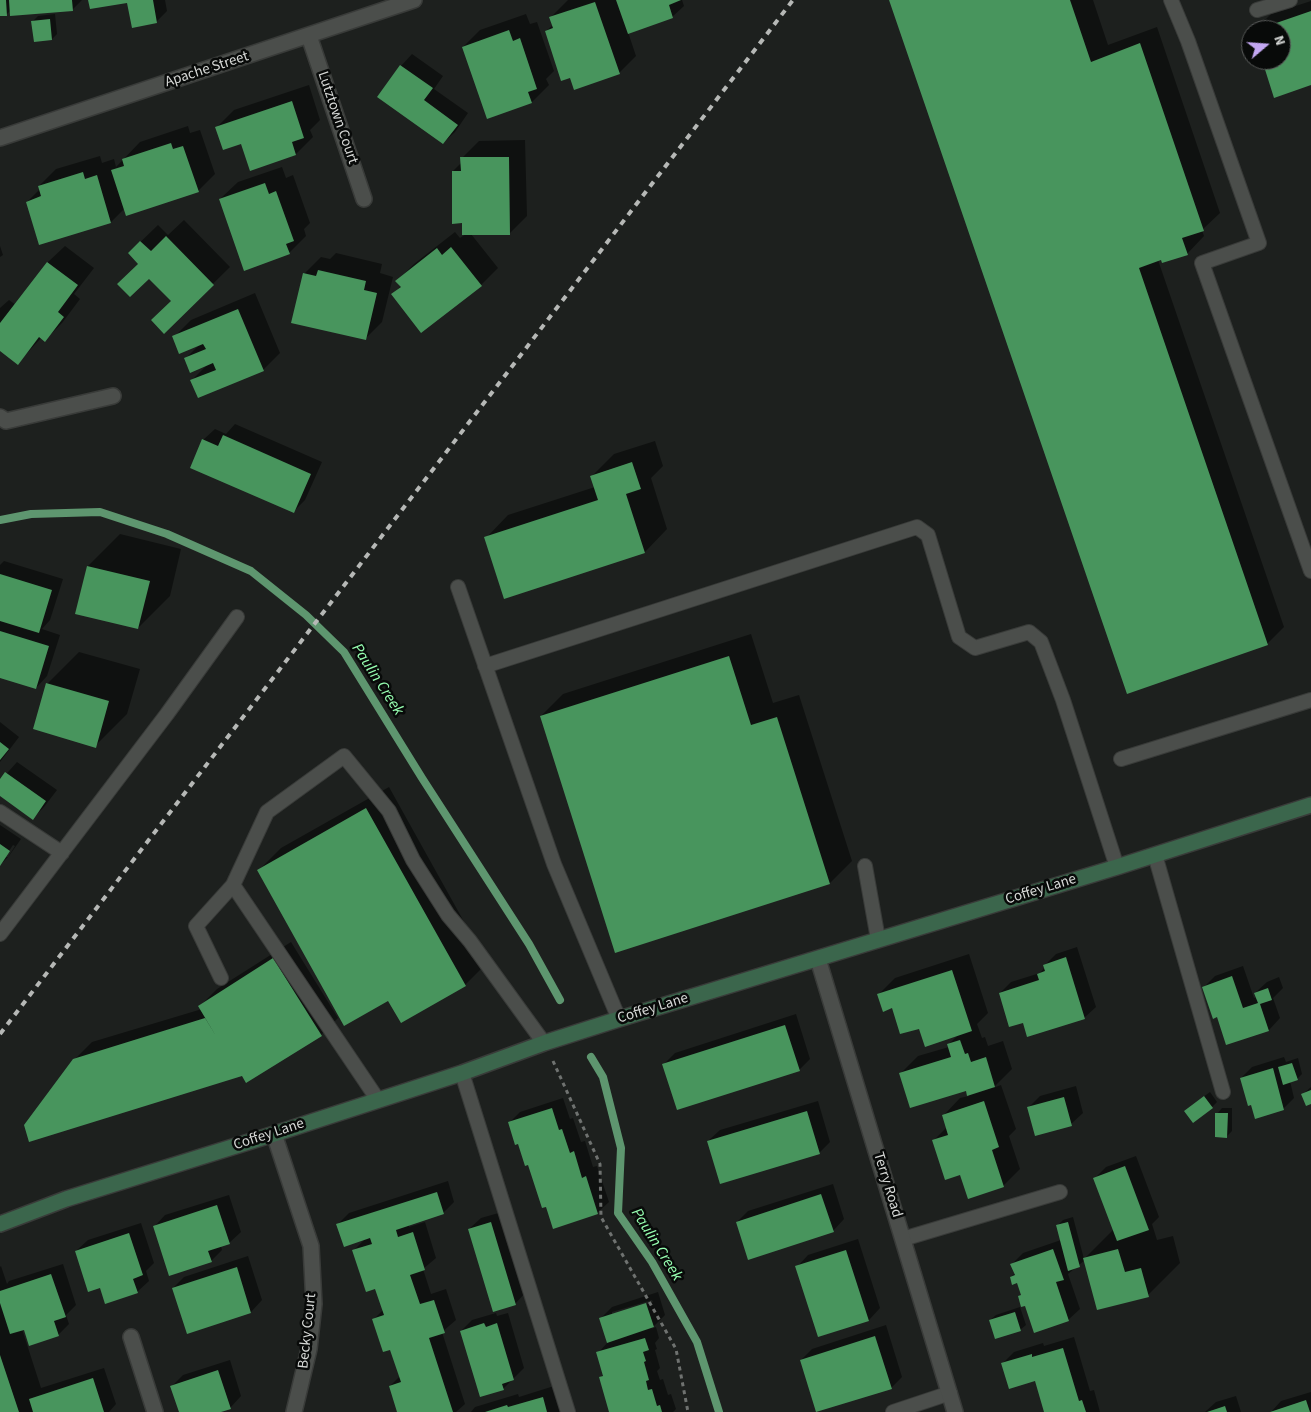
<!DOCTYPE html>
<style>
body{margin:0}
#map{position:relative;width:1311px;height:1412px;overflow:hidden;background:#1d201e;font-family:"Source Sans 3",sans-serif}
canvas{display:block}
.north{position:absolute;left:1241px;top:20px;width:50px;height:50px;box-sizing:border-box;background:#080a09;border:1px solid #5a5c5b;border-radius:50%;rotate:72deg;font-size:14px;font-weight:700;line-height:20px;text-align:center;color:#d6d8d6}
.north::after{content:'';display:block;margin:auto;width:18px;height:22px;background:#c3a7f2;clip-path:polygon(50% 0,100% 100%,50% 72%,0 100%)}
</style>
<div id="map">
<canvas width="1311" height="1412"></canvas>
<div class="north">N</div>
</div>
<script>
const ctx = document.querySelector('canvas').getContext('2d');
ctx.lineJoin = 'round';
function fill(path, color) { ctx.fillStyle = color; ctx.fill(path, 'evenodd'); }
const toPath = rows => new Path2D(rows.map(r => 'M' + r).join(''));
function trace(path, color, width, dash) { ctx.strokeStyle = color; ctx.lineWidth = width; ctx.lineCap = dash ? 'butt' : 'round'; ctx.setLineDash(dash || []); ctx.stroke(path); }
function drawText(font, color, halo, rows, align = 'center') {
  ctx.font = font + ' "Source Sans 3",sans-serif'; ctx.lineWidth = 5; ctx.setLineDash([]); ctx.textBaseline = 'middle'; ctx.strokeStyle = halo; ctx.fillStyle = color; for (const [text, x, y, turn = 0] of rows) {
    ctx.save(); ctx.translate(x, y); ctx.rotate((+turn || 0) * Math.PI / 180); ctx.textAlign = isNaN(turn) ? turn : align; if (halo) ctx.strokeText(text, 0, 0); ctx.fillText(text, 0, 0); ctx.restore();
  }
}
const shadow = toPath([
 [0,0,82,0,72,10,11,10,7,14,0,15],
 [90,0,165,0,167,11,156,22,128,1],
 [568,0,682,0,684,6,672,17,628,32,636,56,619,73,571,77,546,31,553,25,551,17],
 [890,0,1093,0,1108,45,1157,27,1220,213,1202,230,1204,236,1187,254,1158,260,1284,627,1267,644],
 [1311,1,1311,84,1263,60,1281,60,1281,30,1255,30,1271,14],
 [55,14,57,34,52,39,32,22,38,16],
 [526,14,530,24,537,22,554,71,546,79,549,85,532,102,487,117,463,47,480,30],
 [412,54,443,76,434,89,468,113,455,132,443,143,379,97,401,66],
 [309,85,320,120,310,130,313,137,296,154,242,143,217,127,234,110],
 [188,126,190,133,200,130,215,174,198,191,125,208,111,222,27,202,40,189,39,186,56,169,100,156,102,163,114,159,116,167,140,142],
 [525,140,527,216,510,233,471,234,498,268,481,285,393,294,401,286,397,281,414,264,455,232,460,238,466,234,453,171,462,162,462,158,479,141],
 [282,167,286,178,293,175,310,223,304,229,306,236,289,253,220,199,238,182],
 [184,220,230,267,164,332,172,301,129,253,158,225,168,235],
 [0,246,3,255,0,257],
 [65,246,94,268,74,294,80,299,62,323,45,340,41,338,18,363,0,350,0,308,9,300,16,305,48,262],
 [336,253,382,264,380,273,393,277,382,322,365,339,304,274,321,257,330,259],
 [255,293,280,353,263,370,192,380,208,364,185,359,200,344,174,337,191,320],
 [235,424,322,462,305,500,294,511,203,440,215,429,226,434],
 [655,441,663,466,651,478,667,529,645,552,505,597,486,538,508,515,595,487,591,477,614,454],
 [120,534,181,549,170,596,138,628,76,613,88,566],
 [4,561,63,579,50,620,42,629,60,635,47,676,36,688,0,677,0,565],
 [751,634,773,703,799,695,852,861,830,883,616,951,541,716,563,694],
 [79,652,140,669,127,714,95,746,47,684],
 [0,722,19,737,0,762],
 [17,762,57,790,44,807,33,818,0,795,0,781],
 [389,787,487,963,465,985,389,1000,259,870,281,848],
 [0,825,21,839,9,856,0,865],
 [13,845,15,846,8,857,5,857],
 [291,942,338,1018,321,1035,247,1082,242,1074,74,1060,92,1042,202,1009,200,1006,217,989],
 [1077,947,1096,1007,1084,1018,1000,993,1011,982,1040,973,1045,967,1045,965,1056,954],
 [969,954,988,1013,977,1024,982,1038,985,1037,988,1046,1003,1041,1012,1069,993,1088,1001,1085,1016,1129,1009,1136,1020,1169,1003,1186,961,1173,933,1141,947,1127,943,1116,960,1098,969,1096,967,1089,901,1073,918,1056,949,1047,948,1045,959,1034,920,1027,878,995,895,978],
 [1243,966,1254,998,1257,997,1255,993,1267,982,1279,977,1283,988,1273,998,1280,1018,1269,1030,1218,1016,1204,987,1215,976],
 [796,1014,810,1059,799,1070,664,1064,675,1053],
 [1284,1057,1286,1062,1298,1058,1302,1074,1297,1079,1290,1081,1294,1098,1283,1109,1241,1078,1252,1067],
 [1076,1086,1083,1113,1071,1124,1029,1107,1040,1096],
 [1311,1087,1311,1103,1303,1094],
 [1210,1092,1217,1102,1212,1107,1191,1106],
 [563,1098,570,1119,573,1118,581,1142,585,1141,593,1167,597,1166,609,1202,597,1213,529,1163,509,1123,520,1112],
 [818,1101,830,1142,819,1153,708,1141,720,1130],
 [1222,1108,1232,1108,1232,1131,1226,1137,1217,1114],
 [1136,1156,1159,1217,1152,1224,1157,1240,1173,1236,1180,1263,1148,1295,1085,1260,1068,1274,1080,1309,1068,1320,1026,1304,1019,1297,1022,1294,1018,1281,1011,1277,1015,1273,1012,1264,1023,1253,1061,1240,1057,1226,1063,1220,1073,1217,1084,1259,1114,1229,1095,1178,1106,1167],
 [448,1181,454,1202,443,1213,409,1224,409,1227,425,1222,436,1258,423,1269,431,1294,446,1289,456,1320,442,1332,465,1404,456,1412,398,1412,390,1386,400,1376,391,1348,374,1319,383,1310,376,1287,354,1250,366,1238,338,1224,349,1213],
 [833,1184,844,1219,833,1231,737,1222,748,1211],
 [229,1195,241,1232,229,1243,221,1246,222,1250,211,1261,154,1227,165,1215],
 [502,1212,526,1292,515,1304,469,1229,481,1218],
 [141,1223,154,1263,146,1271,149,1281,137,1292,101,1287,76,1251,88,1240],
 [858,1239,880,1308,869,1320,819,1336,797,1267,808,1255],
 [248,1256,262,1300,251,1312,187,1332,173,1288,184,1277],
 [63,1264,76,1305,66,1315,69,1324,58,1335,24,1328,22,1329,41,1388,104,1368,116,1404,109,1412,0,1412,0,1267,1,1266,7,1284,9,1281],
 [658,1292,665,1315,651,1329,656,1327,659,1338,655,1343,657,1349,655,1350,660,1368,657,1371,660,1380,663,1379,668,1395,671,1394,676,1409,673,1412,610,1412,600,1378,604,1374,598,1353,608,1342,601,1318,612,1307],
 [652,1300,653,1302,612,1315,612,1312],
 [1020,1307,1026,1325,1020,1330,990,1320,996,1315],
 [496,1313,497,1316,508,1313,524,1368,503,1389,461,1331,472,1320],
 [886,1325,902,1377,891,1388,801,1360,812,1349],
 [1074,1337,1090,1391,1094,1390,1100,1412,1045,1412,1036,1380,1003,1363,1014,1352,1043,1343,1044,1346],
 [230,1360,241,1396,230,1408,217,1412,180,1412,172,1386,183,1375],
 [554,1386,562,1412,471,1412,475,1407,518,1394,519,1397],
 [1311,1392,1311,1412,1271,1412,1281,1401],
 [1236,1396,1241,1412,1205,1412,1216,1402]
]);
const stream = toPath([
 [0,520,31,514,100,512,167,534,251,571,306,615,344,652,422,778,529,944,560,1000],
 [591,1057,603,1077,621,1148,618,1213,652,1262,697,1342,719,1412]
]);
const building = toPath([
 [0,0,6,0,7,16,0,16],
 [9,0,72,0,73,11,10,16],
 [88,0,153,0,157,23,132,28,127,3,90,9],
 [616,0,681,0,669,5,673,18,628,34],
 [889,0,1070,0,1091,62,1140,43,1204,231,1182,238,1188,255,1162,263,1161,260,1139,268,1268,645,1127,694],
 [595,2,620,74,574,90,570,78,561,81,545,31,553,28,549,17],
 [1311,11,1311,85,1274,98,1262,60,1281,60,1281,30,1256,30],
 [50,19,52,40,34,42,31,21],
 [509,30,513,41,520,38,537,89,528,92,532,103,487,119,462,47],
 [400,65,433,88,424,100,458,125,443,144,377,97],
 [292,101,304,138,292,142,296,155,250,171,241,144,223,150,215,127],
 [171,143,173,149,183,146,199,192,126,216,111,170,124,166,122,159],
 [460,157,509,157,510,235,462,235,462,223,452,224,452,171,461,171],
 [83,172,85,179,97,175,111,223,39,245,26,202,41,196,38,186],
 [265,183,269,194,276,191,294,241,286,244,290,254,244,271,219,199],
 [166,236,214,285,164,334,151,320,171,301,149,279,130,297,117,284,138,264,128,253,140,241,151,251],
 [451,247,482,286,421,333,391,294,401,287,395,281,437,248,442,255],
 [47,262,78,285,58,312,64,317,45,342,39,337,18,365,0,351,0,323],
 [318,270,366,281,364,290,377,293,366,340,291,323,303,273,316,276],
 [238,309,264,371,198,398,190,380,216,370,213,363,190,373,184,358,206,349,203,344,179,354,172,336],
 [223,435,311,474,294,513,190,468,202,439,218,446],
 [632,462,641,489,626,494,645,553,504,599,484,537,598,500,590,476],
 [87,566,150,581,138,629,75,614],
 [0,574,52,590,39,633,0,621],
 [0,631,49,646,36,689,0,678],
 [729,656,751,725,777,717,830,884,615,953,540,716],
 [46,683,109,701,96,748,33,729],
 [0,742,9,749,0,760],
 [5,772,46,801,33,820,0,796,0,779],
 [366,808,466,986,401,1023,388,1001,344,1026,257,870],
 [0,844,10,851,0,866],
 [1066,957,1085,1019,1027,1037,1023,1023,1009,1027,999,993,1039,980,1037,974,1045,971,1043,965],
 [273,958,322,1036,246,1083,242,1076,29,1142,24,1125,73,1059,205,1018,216,1036,198,1006],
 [952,970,972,1031,925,1047,919,1029,900,1034,892,1008,883,1012,877,994],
 [1232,976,1243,1008,1258,1003,1254,993,1268,988,1272,1000,1260,1004,1269,1031,1226,1045,1217,1017,1213,1019,1202,987],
 [785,1025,800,1071,677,1110,662,1064],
 [960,1040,965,1054,968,1053,971,1062,986,1057,995,1087,967,1096,966,1091,910,1108,899,1073,951,1057,947,1044],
 [1292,1063,1298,1080,1283,1085,1278,1067],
 [1273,1068,1284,1110,1255,1119,1251,1105,1248,1106,1240,1078],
 [1311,1090,1311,1104,1306,1106,1301,1094],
 [1204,1096,1213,1108,1193,1123,1184,1111],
 [1064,1097,1072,1126,1035,1136,1027,1107],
 [984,1101,999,1147,992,1150,1004,1187,968,1199,960,1175,945,1180,932,1140,948,1135,942,1115],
 [552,1108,559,1130,562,1129,570,1153,574,1151,582,1178,586,1176,598,1214,553,1229,546,1207,542,1208,528,1165,525,1166,518,1144,515,1145,508,1122],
 [807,1111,820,1154,720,1184,707,1141],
 [1215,1113,1228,1113,1227,1138,1215,1137],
 [1125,1166,1149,1230,1117,1241,1093,1178],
 [437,1192,444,1214,396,1230,398,1237,413,1232,425,1270,410,1275,420,1304,434,1300,445,1333,429,1338,453,1412,397,1412,389,1386,401,1382,390,1350,383,1352,372,1319,384,1315,375,1289,366,1292,352,1250,372,1244,370,1238,344,1247,336,1224],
 [821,1194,834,1232,748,1260,736,1222],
 [217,1205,230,1244,208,1251,212,1262,169,1276,153,1226],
 [491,1222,516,1305,493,1312,468,1229],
 [1068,1222,1080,1267,1068,1271,1056,1225],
 [129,1233,143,1275,133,1279,138,1293,105,1304,100,1288,88,1292,75,1251],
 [1053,1249,1064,1280,1056,1282,1069,1321,1034,1333,1025,1306,1021,1307,1018,1296,1021,1295,1017,1283,1012,1285,1010,1277,1015,1275,1010,1264],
 [1118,1249,1125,1272,1141,1268,1149,1297,1097,1310,1083,1258],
 [846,1250,869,1321,818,1337,795,1266],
 [237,1267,251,1313,187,1334,172,1288],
 [51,1274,66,1317,54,1321,59,1336,29,1346,24,1330,10,1334,0,1303,0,1291],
 [646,1303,654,1327,607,1343,599,1318],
 [1015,1312,1021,1331,995,1339,989,1320],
 [484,1323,486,1327,497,1323,514,1380,502,1384,504,1390,480,1397,460,1331],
 [875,1336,892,1389,816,1412,800,1360],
 [645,1338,649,1350,643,1352,646,1361,644,1362,649,1380,646,1381,648,1390,652,1389,657,1406,660,1405,662,1412,609,1412,599,1377,603,1376,596,1352],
 [1063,1348,1079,1401,1082,1400,1086,1412,1044,1412,1035,1381,1009,1389,1001,1363,1032,1354,1032,1357],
 [0,1355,19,1412,0,1412],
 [218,1370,231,1409,221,1412,179,1412,170,1386],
 [93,1378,104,1412,33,1412,29,1399],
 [543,1397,547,1412,485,1412,507,1405,508,1407],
 [1306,1400,1310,1412,1270,1412],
 [1225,1406,1227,1412,1207,1412]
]);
const path = toPath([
 [553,1061,600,1164,601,1217,676,1349,688,1412]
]);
const lane = toPath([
 [1171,0,1188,41,1259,243,1202,263,1311,571],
 [1257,10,1290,0],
 [458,587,554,864,619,1019],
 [485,666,917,527,928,535,959,637,975,648,1029,632,1041,642,1063,700,1117,867],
 [1121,759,1311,700],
 [0,812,62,853],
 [1155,855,1223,1092],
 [865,866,878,939],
 [233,885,267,812,344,756,389,811,413,860,448,915,470,941,544,1043],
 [0,934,167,714,237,617],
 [221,978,196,926,233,885,378,1100],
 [462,1073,568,1412],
 [903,1239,1060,1192],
 [893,1412,950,1393]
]);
const street = toPath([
 [309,36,364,199],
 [0,138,414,0],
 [0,417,6,421,113,396],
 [818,959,955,1412],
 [274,1134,311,1246,314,1304,309,1349,294,1412],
 [131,1337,155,1412]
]);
const secondary = toPath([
 [0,1224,66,1199,274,1134,462,1073,544,1043,619,1019,1117,867,1311,805]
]);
const rail = toPath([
 [0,1034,793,0]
]);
const streetNames = [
 ["Apache Street",207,70,-18],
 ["Lutztown Court",337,118,71],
 ["Coffey Lane",1041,890,-17],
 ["Coffey Lane",653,1009,-17],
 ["Coffey Lane",269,1135,-18],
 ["Terry Road",887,1185,73],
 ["Becky Court",308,1331,-84]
];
const waterNames = [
 ["Paulin Creek",377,680,57],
 ["Paulin Creek",656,1245,58]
];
fill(shadow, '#0007');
trace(stream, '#5e966f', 8);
fill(building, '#48955d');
trace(lane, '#393b39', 16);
trace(street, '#393b39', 18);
trace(secondary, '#393b39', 18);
trace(path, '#6f7270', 3, [4, 4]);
trace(lane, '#4b4e4b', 14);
trace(street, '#4b4e4b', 15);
trace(secondary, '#3b664c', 15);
trace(rail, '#b6b8b6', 4, [6, 6]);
drawText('15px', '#d6d8d6', '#080a09', streetNames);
drawText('italic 16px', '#97ffb1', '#080a09', waterNames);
</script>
